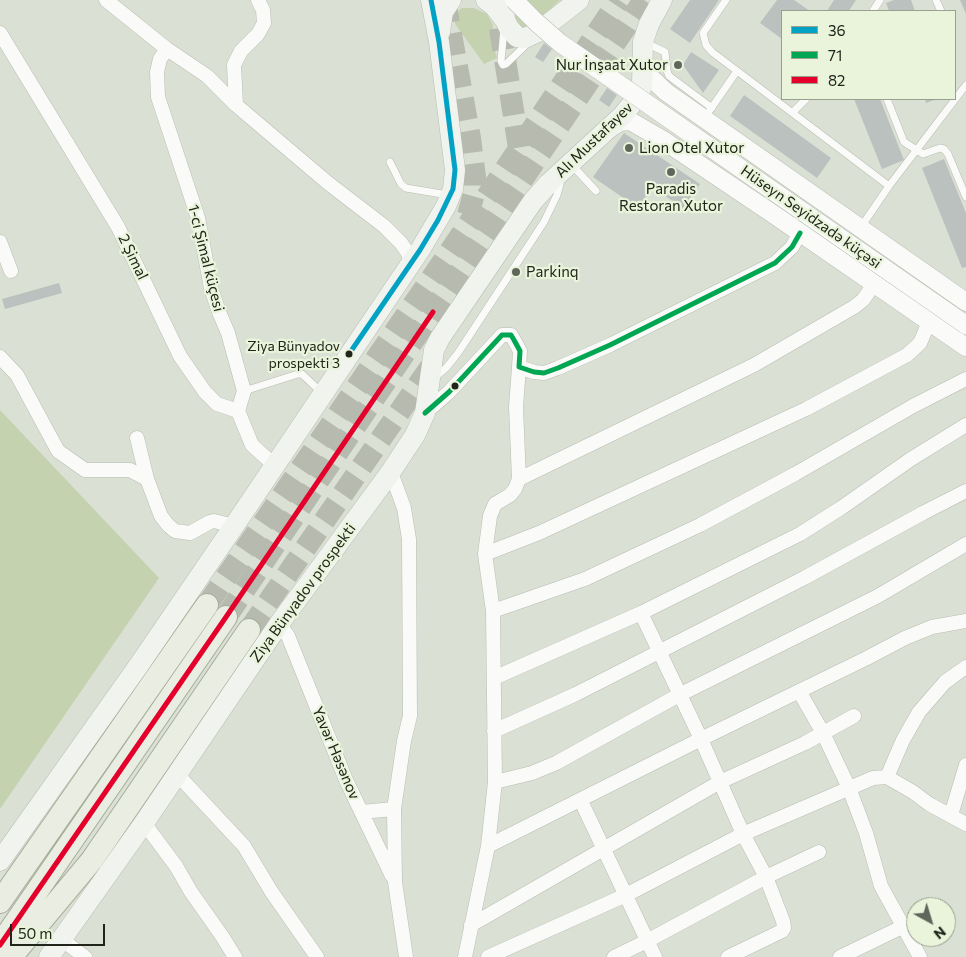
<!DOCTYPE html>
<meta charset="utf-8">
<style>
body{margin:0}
#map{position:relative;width:966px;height:957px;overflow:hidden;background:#dbe0d4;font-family:Commissioner,sans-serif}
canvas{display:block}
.legend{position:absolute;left:781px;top:10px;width:175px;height:90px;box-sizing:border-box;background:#e9f4db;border:1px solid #99a18e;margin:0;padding:6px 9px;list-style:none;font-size:15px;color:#20241b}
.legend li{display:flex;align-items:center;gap:10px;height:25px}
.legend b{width:25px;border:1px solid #99a18e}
.north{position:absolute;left:906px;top:897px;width:50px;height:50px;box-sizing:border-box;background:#e9f4db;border:1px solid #99a18e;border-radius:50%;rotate:141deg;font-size:14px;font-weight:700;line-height:20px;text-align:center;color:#20241b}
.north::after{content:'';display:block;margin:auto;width:18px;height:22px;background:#61665c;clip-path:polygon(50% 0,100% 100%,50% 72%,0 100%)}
.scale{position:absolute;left:10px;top:924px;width:95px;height:22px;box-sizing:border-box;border:2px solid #20241b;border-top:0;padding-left:6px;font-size:15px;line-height:18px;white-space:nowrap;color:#20241b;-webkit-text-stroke:4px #e9f4db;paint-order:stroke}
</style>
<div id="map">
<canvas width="966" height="957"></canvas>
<ul class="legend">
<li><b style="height:6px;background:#02a2c5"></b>36</li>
<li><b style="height:6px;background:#00a651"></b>71</li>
<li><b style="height:6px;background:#e4002b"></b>82</li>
</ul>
<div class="north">N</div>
<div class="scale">50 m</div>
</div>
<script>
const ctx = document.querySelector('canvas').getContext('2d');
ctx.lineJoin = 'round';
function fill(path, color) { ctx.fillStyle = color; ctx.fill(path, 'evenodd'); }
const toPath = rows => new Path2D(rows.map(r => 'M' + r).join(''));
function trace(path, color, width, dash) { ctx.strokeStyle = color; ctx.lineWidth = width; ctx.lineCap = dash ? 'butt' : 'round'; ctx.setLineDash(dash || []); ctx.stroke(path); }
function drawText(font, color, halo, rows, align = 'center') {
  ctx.font = font + ' Commissioner,sans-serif'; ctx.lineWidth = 4.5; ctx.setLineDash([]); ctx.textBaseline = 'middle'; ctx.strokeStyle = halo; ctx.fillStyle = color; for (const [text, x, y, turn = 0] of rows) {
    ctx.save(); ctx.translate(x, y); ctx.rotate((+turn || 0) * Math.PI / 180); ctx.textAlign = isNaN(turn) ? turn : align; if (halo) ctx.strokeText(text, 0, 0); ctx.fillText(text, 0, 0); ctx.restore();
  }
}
const green = toPath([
 [520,0,560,0,528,29,525,30,516,26,513,14],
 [462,8,474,8,487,14,493,25,492,39,497,58,484,64,455,24,455,13],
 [0,410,159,578,0,809]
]);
const building = toPath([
 [690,0,719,0,690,43,670,29],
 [777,0,794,0,810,11,782,11,782,39,760,23],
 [834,0,856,0,849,11,827,11],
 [894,0,911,0,915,11,889,11,886,3],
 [960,0,966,0,966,14],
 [544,43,552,49,543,62,535,57],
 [691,52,719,70,703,93,683,65],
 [607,88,617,95,609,107,599,100],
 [744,95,831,158,817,178,730,116],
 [854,99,880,99,904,160,882,169],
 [925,99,937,99,926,103],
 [624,133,700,184,683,208,652,187,638,208,593,177],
 [944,159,966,213,966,267,962,268,922,168],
 [59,283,62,293,5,309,2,299]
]);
const primaryTunnel = toPath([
 [445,1,470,138,475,177,475,190,468,215],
 [500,28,520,154],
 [207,605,453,247,619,0],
 [226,617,644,0],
 [249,630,436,359]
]);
const service = toPath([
 [726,0,703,33,706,45,712,52,889,186],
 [936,0,941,11],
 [873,11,880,0],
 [504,29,501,61,503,65,506,64,529,42],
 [646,43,665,52,667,71,669,76,712,108],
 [887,99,904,142,923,154,940,148,944,149,948,154,966,197],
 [710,110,737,71],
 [793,112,806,99],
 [390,162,401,184,406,188,448,195],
 [571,164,596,191],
 [861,227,889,186,966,85],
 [434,378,446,368,458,353,544,222,557,195,561,180],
 [244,391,298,374,302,374,322,393]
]);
const minor = toPath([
 [106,0,167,49,207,76,236,105,328,183,384,226,401,243,408,253,411,262],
 [0,33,118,227,180,356,205,392,217,404,238,411,252,445,274,465],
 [167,49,160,59,157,72,158,97,198,218,211,288,219,312,228,333,244,391,238,411],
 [236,105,234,65,241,51,258,34,264,23,263,10,258,0],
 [0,242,11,271],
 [0,357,17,375,58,451,85,470,130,470,147,479],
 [519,367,516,407,519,479],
 [425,413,449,392,502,335,511,335,514,340,520,351,519,367,534,372,544,373,558,368,610,345,775,263,792,247,800,233],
 [137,438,147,479,161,516,168,525,175,531,190,533,210,522,214,521,234,526],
 [390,473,393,478,404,508,409,539,410,716,404,741,394,809,395,882,406,957],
 [485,554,539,533,806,409,907,355,920,343,929,322],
 [493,611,585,579,700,525,795,474,913,406,966,379],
 [641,613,701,739,743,834,766,877,783,921,784,928,782,931,728,957],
 [279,624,288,636,346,780,392,876],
 [494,678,641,613,800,534,841,508,911,459,966,425],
 [799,691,823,733,849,788,866,833,881,886,920,957],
 [494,731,576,694,804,578,923,513,966,491],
 [176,773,244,846,271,891,317,957],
 [887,777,903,740,919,712,945,682,966,667],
 [495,782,532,773,556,763,679,695,878,596,966,544],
 [581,801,655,957],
 [361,812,394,809],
 [951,815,966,765],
 [144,823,176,866,191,892,222,936,235,957],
 [488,846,701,739,867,658,905,638,932,627,966,621],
 [471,925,720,782,805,743,854,716],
 [61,939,85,957],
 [465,957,488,846,495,782,493,611,485,554,490,516,495,504,510,495,515,489,519,479,754,365,854,307,863,300,874,284],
 [488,957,626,895,743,834,873,778,887,777,913,792,929,804,966,824],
 [614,957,647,941,766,877,819,852],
 [840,957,902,927]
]);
const tertiary = toPath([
 [642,58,649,76,666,92,966,302],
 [609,129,620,122,628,121,632,122,663,140,776,216,966,347]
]);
const secondary = toPath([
 [486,0,494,6,505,20],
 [503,0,505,20,509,28,517,37,525,38,538,32,579,0],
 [440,32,443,12,451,0],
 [0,861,139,665,234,526,420,250,446,206,453,189,455,170,439,42,431,0],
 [49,957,144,823,279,624,390,473,415,435,425,413,434,350,440,338,533,201,549,183,622,116,636,99,642,86,643,42,649,24,662,0]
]);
const primary = toPath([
 [0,902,207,605],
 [0,945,226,617],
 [11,957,92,860,249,630]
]);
const tertiaryBridge = toPath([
 [514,0,536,22,560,43,966,325]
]);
const bus1 = toPath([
 [349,354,420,250,438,220,453,189,455,170,439,42,431,0]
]);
const bus2 = toPath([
 [425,413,449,392,502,335,511,335,514,340,520,351,519,367,534,372,544,373,558,368,610,345,775,263,792,247,800,233]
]);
const bus3 = toPath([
 [0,945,226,617,433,312]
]);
const markers = [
 [678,65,5,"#61665c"],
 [629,148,5,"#61665c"],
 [671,172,5,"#61665c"],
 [516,272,5,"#61665c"],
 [349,354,4.5,"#20241b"],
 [455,386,4.5,"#20241b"]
];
const busNames = [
 ["Ziya Bünyadov",340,346],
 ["prospekti 3",340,363]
];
const poiNames = [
 ["Nur İnşaat Xutor",668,65,"right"],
 ["Lion Otel Xutor",639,148],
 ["Paradis",671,189,"center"],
 ["Restoran Xutor",671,206,"center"],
 ["Parkinq",526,272]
];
const streetNames = [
 ["Alı Mustafayev",594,140,-44],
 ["Hüseyn Seyidzadə küçəsi",811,217,35],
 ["2 Şimal",133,257,64],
 ["1-ci Şimal küçesi",206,258,76],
 ["Ziya Bünyadov prospekti",303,593,-54],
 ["Yavər Həsənov",336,753,67]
];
fill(green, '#c4d2b0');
fill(building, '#bbc1bf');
trace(primaryTunnel, '#b6baaf', 22, [22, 11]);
trace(service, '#b8bdb2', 8);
trace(minor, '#b8bdb2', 15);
trace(tertiary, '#b8bdb2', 19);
trace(secondary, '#b8bdb2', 21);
trace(primary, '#a6ae99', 24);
trace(service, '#fafaf9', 7);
trace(minor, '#fafaf9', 14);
trace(tertiary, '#fafaf9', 18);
trace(secondary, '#f1f3ee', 20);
trace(primary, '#e9ede2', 22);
trace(tertiaryBridge, '#b8bdb2', 19, []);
trace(tertiaryBridge, '#fafaf9', 18);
trace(bus1, '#02a2c5', 5);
trace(bus2, '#00a651', 5);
trace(bus3, '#e4002b', 5);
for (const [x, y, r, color] of markers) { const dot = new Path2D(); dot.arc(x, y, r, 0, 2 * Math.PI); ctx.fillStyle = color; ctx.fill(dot); trace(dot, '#e9f4db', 2); }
drawText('14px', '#20241b', '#e9f4db', busNames, 'right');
drawText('15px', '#20241b', '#e9f4db', poiNames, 'left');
drawText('15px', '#20241b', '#e9f4db', streetNames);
</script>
